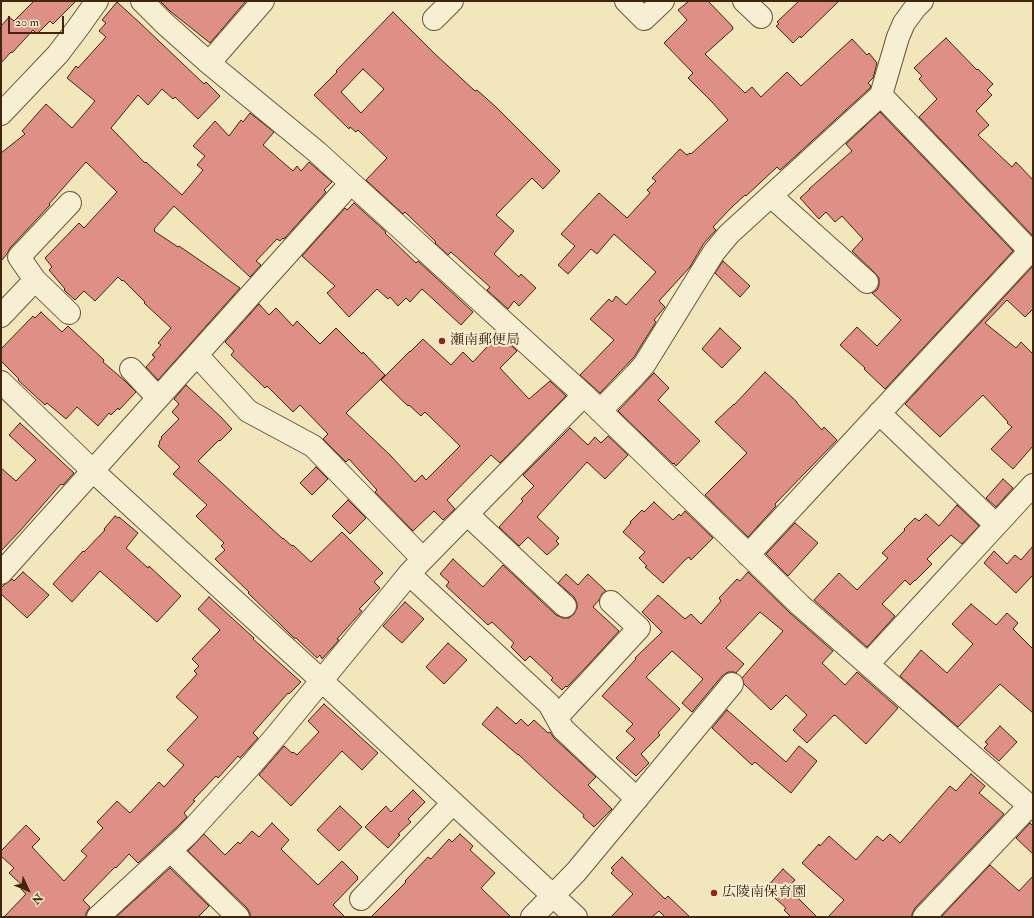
<!DOCTYPE html>
<meta charset="utf-8">
<style>
body{margin:0}
#map{position:relative;width:1034px;height:918px;overflow:hidden;background:#f1e6bc;font-family:"IM FELL Double Pica",serif}
canvas{display:block}
.frame{position:absolute;inset:0;border:2px solid #42250d;pointer-events:none}
.north{position:absolute;left:8px;top:870px;width:40px;height:40px;-webkit-text-stroke:3px #f6efd3;paint-order:stroke;rotate:134deg;font-size:11px;font-weight:700;line-height:16px;text-align:center;color:#42250d}
.north::after{content:'';display:block;margin:auto;width:14px;height:18px;background:#42250d;clip-path:polygon(50% 0,100% 100%,50% 72%,0 100%)}
.scale{position:absolute;left:8px;top:16px;width:56px;height:18px;box-sizing:border-box;border:2px solid #42250d;border-top:0;padding-left:5px;font-size:12px;line-height:14px;white-space:nowrap;color:#42250d;-webkit-text-stroke:3px #f6efd3;paint-order:stroke}
</style>
<div id="map">
<canvas width="1034" height="918"></canvas>
<div class="frame"></div>
<div class="north">N</div>
<div class="scale">20 m</div>
</div>
<script>
const ctx = document.querySelector('canvas').getContext('2d');
ctx.lineJoin = 'round';
function fill(path, color) { ctx.fillStyle = color; ctx.fill(path, 'evenodd'); }
const toPath = rows => new Path2D(rows.map(r => 'M' + r).join(''));
function trace(path, color, width, dash) { ctx.strokeStyle = color; ctx.lineWidth = width; ctx.lineCap = dash ? 'butt' : 'round'; ctx.setLineDash(dash || []); ctx.stroke(path); }
function drawText(font, color, halo, rows, align = 'center') {
  ctx.font = font + ' "IM FELL Double Pica","Noto Serif JP",serif'; ctx.lineWidth = 4; ctx.setLineDash([]); ctx.textBaseline = 'middle'; ctx.strokeStyle = halo; ctx.fillStyle = color; for (const [text, x, y, turn = 0] of rows) {
    ctx.save(); ctx.translate(x, y); ctx.rotate((+turn || 0) * Math.PI / 180); ctx.textAlign = isNaN(turn) ? turn : align; if (halo) ctx.strokeText(text, 0, 0); ctx.fillText(text, 0, 0); ctx.restore();
  }
}
const building = toPath([
 [34,1,76,1,53,24,50,21,37,34,33,30,12,53,11,52,1,63,1,26,9,17,14,21,34,1],
 [160,1,246,1,210,43,170,11,160,1],
 [689,1,708,1,732,26,733,29,705,54,745,93,752,87,761,97,787,72,801,86,852,39,867,55,869,53,877,63,873,78,868,83,871,86,870,88,788,163,780,170,777,167,746,196,745,195,731,208,713,227,716,230,704,243,690,267,659,301,665,307,654,320,656,322,634,357,600,393,580,375,614,340,590,319,609,299,612,302,616,296,626,305,656,272,614,234,597,254,591,249,568,274,558,265,575,246,561,234,599,193,627,218,650,193,647,190,656,181,652,178,680,149,687,155,690,153,691,154,728,120,712,102,688,78,693,73,664,43,687,20,678,10,689,1],
 [799,1,839,1,801,38,800,36,793,43,776,26,779,24,777,22,799,1],
 [117,2,140,23,204,84,206,82,220,96,198,119,175,97,173,99,162,89,148,105,138,95,111,128,145,163,146,162,182,195,203,170,197,165,205,156,193,146,215,121,229,136,241,120,243,122,250,113,274,132,263,145,293,171,297,166,301,171,309,162,332,182,324,190,326,192,284,239,283,238,280,241,277,239,256,261,261,265,250,277,174,206,154,229,155,230,154,231,178,247,179,246,240,288,158,380,146,367,155,357,152,355,161,345,158,343,171,328,144,303,145,302,123,280,122,281,118,277,95,301,84,291,75,300,64,290,65,289,49,270,52,267,45,258,79,223,84,228,117,192,86,162,49,204,50,205,10,248,7,254,1,261,1,153,25,134,22,131,46,104,72,128,95,101,67,78,76,66,78,68,106,37,99,31,106,23,102,20,117,2],
 [393,12,435,54,475,91,477,90,496,107,560,171,543,189,532,178,496,215,514,231,494,254,519,277,521,274,536,288,519,306,514,301,508,309,487,290,490,287,451,252,448,255,435,243,436,242,405,212,403,214,366,180,387,158,358,130,356,132,350,127,349,129,314,95,337,72,336,71,393,12],
 [363,69,384,89,361,113,341,92,363,69],
 [946,38,977,70,978,69,993,84,987,90,992,95,976,111,989,125,978,135,1012,167,1016,162,1033,180,1033,236,919,117,937,99,919,79,922,76,914,68,946,38],
 [880,112,1013,251,885,389,864,369,865,368,840,345,857,327,877,346,901,320,872,293,877,290,879,285,879,278,875,273,852,251,863,239,842,216,835,222,826,212,819,219,800,198,810,189,809,189,852,151,846,144,880,112],
 [354,203,386,232,385,233,416,263,418,261,473,312,461,325,422,289,410,302,406,298,398,306,390,297,388,299,377,289,349,317,327,293,335,286,302,256,345,208,347,210,354,203],
 [723,261,750,286,740,297,715,273,723,261],
 [1033,266,1033,309,1025,317,1007,300,985,323,1016,348,1021,342,1033,354,1033,446,1013,469,991,449,1012,427,1007,423,1008,422,983,395,940,437,905,404,1033,266],
 [259,304,269,315,276,308,293,326,297,321,320,344,336,328,362,354,363,352,385,375,346,413,390,455,415,482,422,475,426,480,460,446,425,412,421,416,409,405,408,406,381,380,410,351,410,352,423,339,451,365,463,352,473,362,499,334,517,351,500,368,529,399,550,381,566,396,500,463,491,455,447,500,455,509,443,520,434,511,413,531,375,492,377,490,349,459,346,462,323,439,328,434,300,405,293,412,267,386,265,388,231,355,234,351,225,342,259,304],
 [41,312,62,332,68,326,104,360,103,362,125,381,136,392,119,410,118,408,111,415,109,413,98,426,77,407,66,419,47,403,45,405,18,380,19,379,1,361,1,349,33,316,35,318,41,312],
 [720,328,741,348,722,368,702,349,720,328],
 [765,372,797,402,797,403,822,430,824,427,837,440,775,504,776,506,748,537,705,495,747,453,715,422,734,404,734,405,765,372],
 [654,373,669,388,658,400,700,441,676,466,674,463,673,464,618,411,654,373],
 [186,385,221,417,232,429,220,441,219,440,198,461,283,539,283,538,292,546,293,545,311,562,342,532,383,573,374,582,380,588,359,609,362,611,337,639,339,640,322,659,320,655,317,658,296,638,294,638,286,630,248,593,249,592,215,559,225,550,221,546,224,543,196,516,207,505,173,474,180,467,158,446,160,443,159,442,162,438,161,437,179,419,172,412,179,404,174,399,186,385],
 [20,423,74,473,63,485,61,484,20,531,1,551,1,468,16,481,36,460,9,435,20,423],
 [570,428,588,445,595,437,601,443,608,436,628,455,605,479,587,462,537,517,559,538,556,541,559,544,547,555,528,537,519,546,499,527,523,501,521,499,534,486,523,475,570,428],
 [316,467,328,479,312,495,300,483,316,467],
 [1003,479,1013,488,996,507,986,498,1003,479],
 [348,500,366,518,350,534,332,516,348,500],
 [654,502,673,520,679,514,681,516,685,511,713,538,691,560,689,557,686,559,663,583,645,567,647,566,639,558,645,552,623,532,631,523,630,522,642,510,644,512,654,502],
 [957,505,979,526,962,544,951,535,927,559,932,564,915,581,915,580,910,585,905,580,882,604,895,616,867,647,814,600,839,573,857,590,888,558,882,553,905,530,904,529,915,518,919,521,926,514,939,526,957,505],
 [115,516,118,518,119,517,138,533,126,548,148,568,149,566,181,596,157,622,100,571,72,602,53,584,83,551,84,552,105,530,104,529,115,516],
 [795,523,818,543,788,576,766,554,795,523],
 [1033,546,1033,575,1016,593,984,563,994,551,1007,564,1015,555,1021,560,1033,546],
 [453,559,483,587,503,565,556,615,563,618,569,618,574,614,577,608,577,603,574,597,558,583,566,574,578,585,588,574,606,591,602,594,599,600,593,607,619,631,588,665,567,687,566,686,562,690,551,680,553,678,530,656,525,661,511,647,514,643,492,622,488,625,446,586,449,582,440,574,453,559],
 [23,572,49,595,27,618,1,594,1,588,4,585,12,579,14,581,23,572],
 [748,572,791,614,833,651,822,663,845,685,857,672,898,708,866,744,835,715,834,716,834,715,807,743,793,730,807,715,786,695,771,710,744,684,742,678,783,631,760,612,726,648,744,664,736,673,734,672,728,672,722,676,692,712,682,703,703,679,680,658,672,651,646,677,680,709,658,733,660,735,641,754,649,763,636,776,616,758,635,739,626,731,633,724,602,696,636,659,635,658,662,632,642,612,658,595,685,619,691,614,701,624,721,601,719,598,737,579,740,581,748,572],
 [209,597,254,638,253,639,301,682,289,694,288,693,253,733,258,738,240,758,238,756,218,778,216,776,193,800,195,801,184,813,187,817,178,826,138,863,129,854,116,868,115,867,83,900,90,907,86,913,86,917,4,917,26,894,21,889,24,887,9,873,14,868,1,856,1,851,26,825,40,839,32,847,64,881,87,856,81,851,103,828,97,822,117,801,130,813,159,782,164,787,184,765,167,750,198,717,176,697,197,674,194,671,199,666,192,659,220,630,198,609,209,597],
 [405,602,424,619,402,643,383,626,405,602],
 [971,604,996,625,1007,613,1018,623,1013,629,1033,649,1033,713,1000,684,958,727,900,676,921,650,947,673,973,644,952,624,971,604],
 [448,643,467,660,444,684,426,667,448,643],
 [324,704,378,753,362,770,342,751,291,806,259,775,284,746,292,753,293,752,297,755,319,732,308,721,324,704],
 [497,707,516,724,521,719,528,726,534,720,548,733,550,732,554,738,596,777,588,785,612,809,594,827,583,817,584,815,552,786,518,754,518,755,482,724,497,707],
 [727,710,786,762,799,746,817,761,791,793,755,762,752,765,712,728,727,710],
 [1000,726,1017,742,999,761,984,748,988,744,985,742,1000,726],
 [971,774,985,786,979,793,1004,814,915,908,912,914,912,917,828,917,844,900,802,863,819,844,820,846,829,836,856,860,877,836,883,841,890,834,900,843,950,786,956,791,971,774],
 [413,790,425,802,408,819,411,822,398,834,400,835,388,848,365,827,386,806,391,812,413,790],
 [340,806,362,827,339,851,317,830,340,806],
 [272,823,289,840,281,849,318,885,342,861,358,877,357,878,358,879,333,905,345,917,250,917,250,913,247,908,188,851,204,834,225,855,238,842,240,844,252,831,259,837,272,823],
 [1030,823,1033,826,1033,854,1016,838,1030,823],
 [460,834,473,846,470,850,495,873,481,888,511,917,371,917,406,882,405,881,428,857,431,859,449,839,452,842,460,834],
 [622,857,665,899,668,896,690,917,665,917,659,911,652,917,611,917,633,894,611,873,614,870,611,868,622,857],
 [990,865,1019,891,1033,876,1033,917,941,917,990,865],
 [170,868,209,906,198,917,116,917,170,868],
 [783,869,795,880,788,888,817,917,791,917,784,910,786,908,765,889,783,869]
]);
const minor = toPath([
 [142,1,164,23,209,63,317,152,351,183,584,395,800,605,1033,809],
 [626,1,644,19,663,1],
 [744,1,761,17],
 [434,19,452,1],
 [209,63,263,1],
 [881,95,1033,254],
 [1,114,58,54,77,29,97,1],
 [771,196,867,282],
 [69,313,35,280,19,257,70,203],
 [1,316,35,280],
 [197,355,248,411,313,446,423,559],
 [131,369,158,398],
 [1,382,93,471,321,680,576,917],
 [600,411,635,375,644,365,714,252,729,234,881,95,898,37,904,23,915,8,922,1],
 [879,413,996,525],
 [467,514,565,606],
 [748,555,1030,251],
 [1,573,351,183],
 [409,574,549,704,563,729,637,799],
 [868,664,1033,485],
 [557,717,639,628,611,602],
 [171,851,238,917],
 [361,899,453,803],
 [98,917,187,835,252,764,276,736,409,574,423,559,584,395],
 [532,917,576,872,732,684],
 [924,917,1029,806]
]);
const markers = [
 [442,341,4,"#8f2418"],
 [714,893,4,"#8f2418"]
];
const poiNames = [
 ["瀬南郵便局",450,341],
 ["広陵南保育園",722,893]
];
fill(building, '#de9086');
trace(building, '#42250d', 1);
trace(minor, '#6e5539', 24);
trace(minor, '#f6efd3', 22);
for (const [x, y, r, color] of markers) { const dot = new Path2D(); dot.arc(x, y, r, 0, 2 * Math.PI); ctx.fillStyle = color; ctx.fill(dot); trace(dot, '#f6efd3', 1.5); }
drawText('14px', '#42250d', '#f6efd3', poiNames, 'left');
</script>
